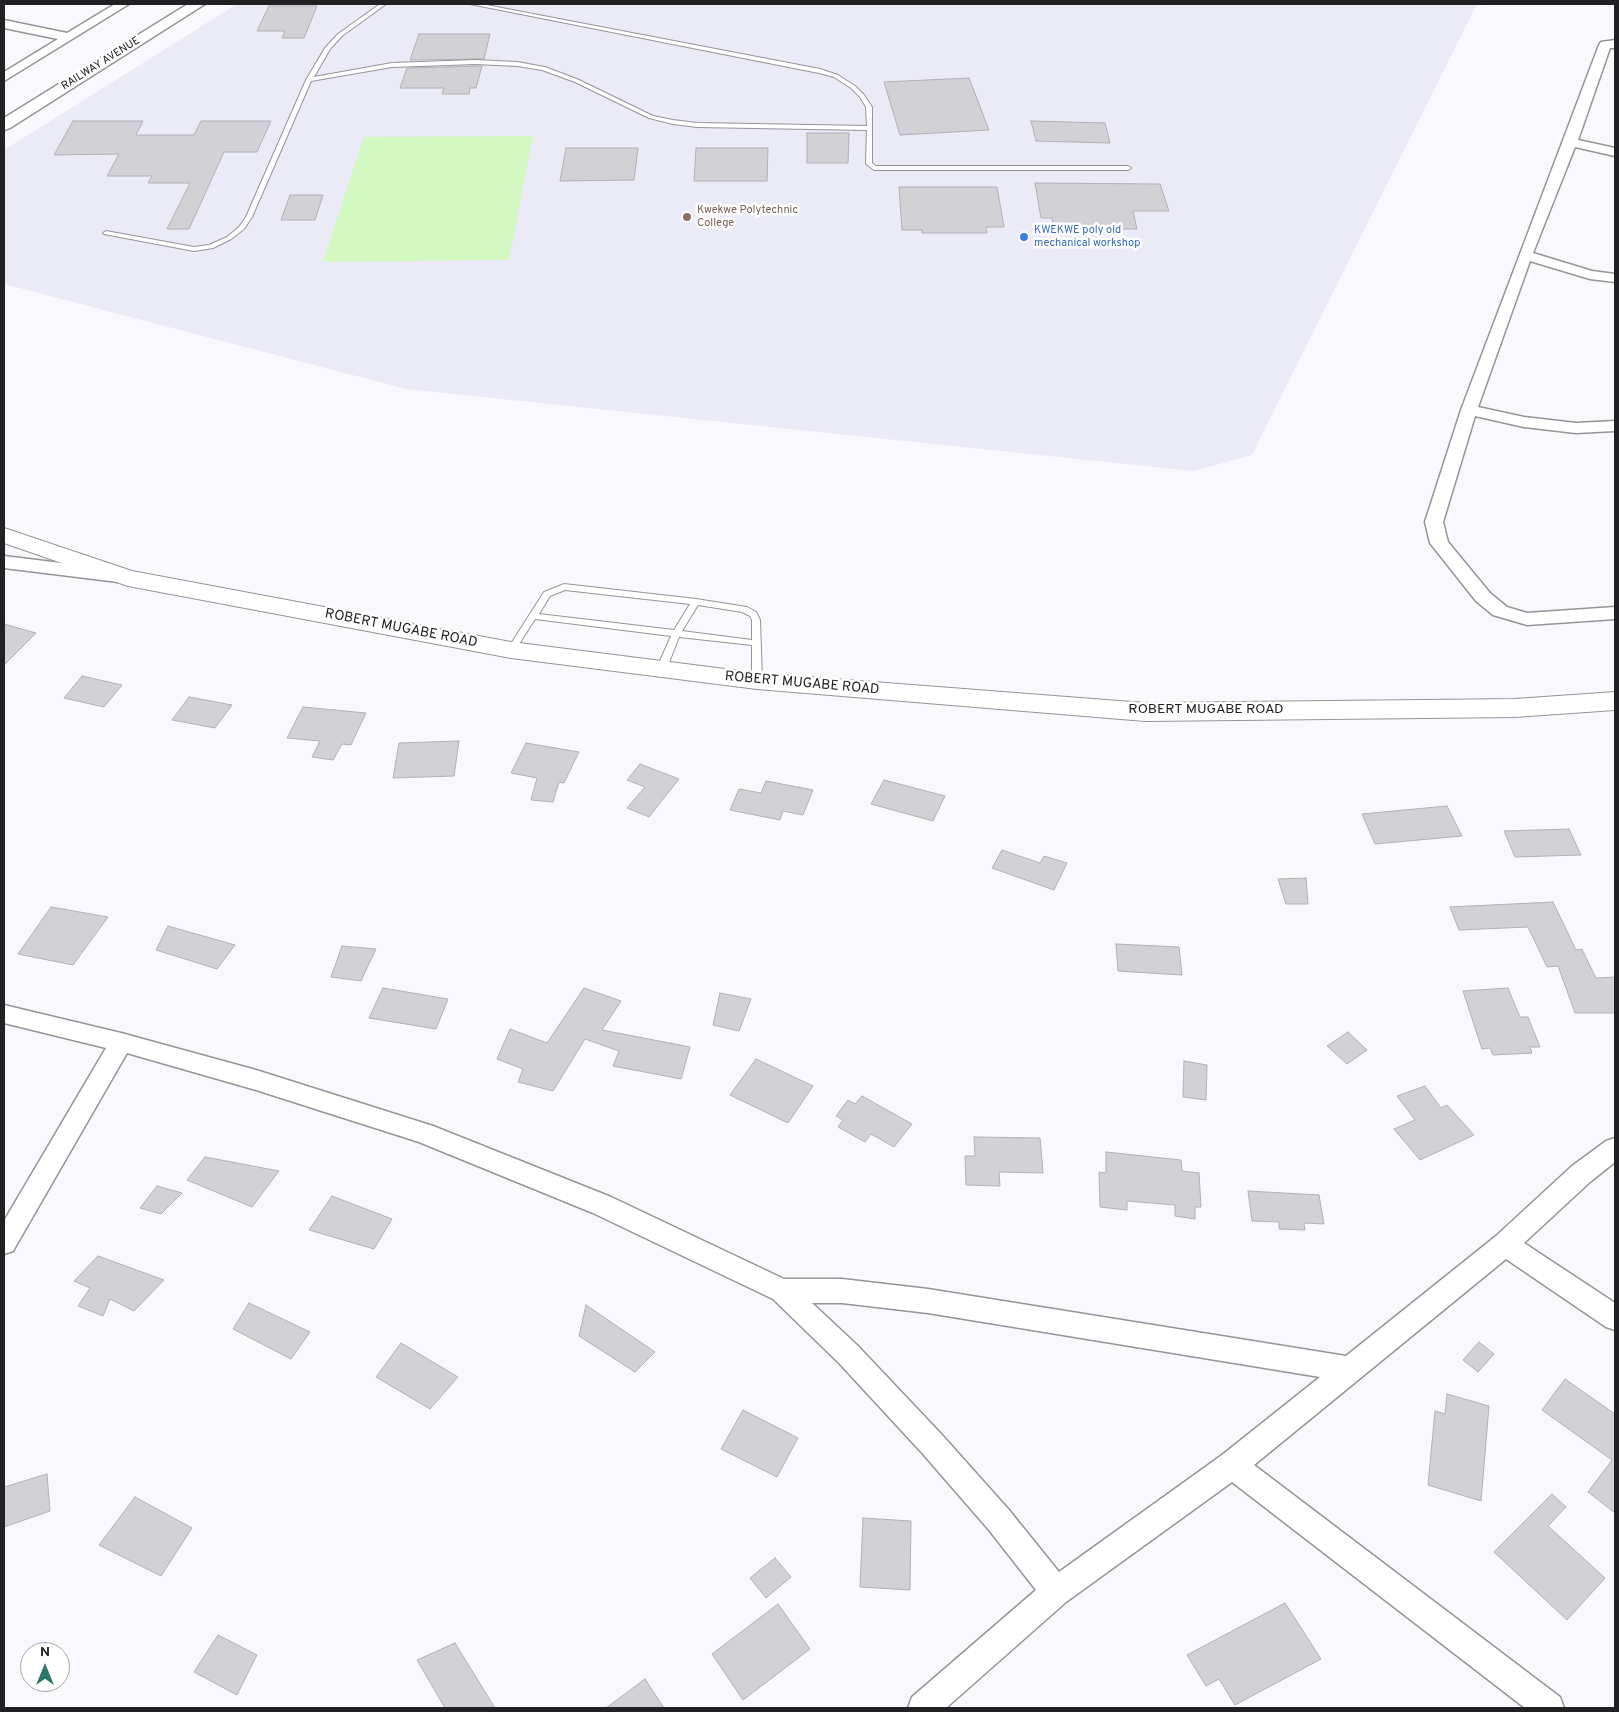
<!DOCTYPE html>
<style>
body{margin:0}
#map{position:relative;width:1619px;height:1712px;overflow:hidden;background:#f8f8fe;font-family:Overpass,sans-serif}
canvas{display:block}
.frame{position:absolute;inset:0;border:5px solid #212123;pointer-events:none}
.north{position:absolute;left:20px;top:1642px;width:50px;height:50px;box-sizing:border-box;background:#fff;border:1px solid #a6a6a7;border-radius:50%;rotate:0deg;font-size:14px;font-weight:700;line-height:20px;text-align:center;color:#212123}
.north::after{content:'';display:block;margin:auto;width:18px;height:22px;background:#307569;clip-path:polygon(50% 0,100% 100%,50% 72%,0 100%)}
</style>
<div id="map">
<canvas width="1619" height="1712"></canvas>
<div class="frame"></div>
<div class="north">N</div>
</div>
<script>
const ctx = document.querySelector('canvas').getContext('2d');
ctx.lineJoin = 'round';
function fill(path, color) { ctx.fillStyle = color; ctx.fill(path, 'evenodd'); }
const toPath = rows => new Path2D(rows.map(r => 'M' + r).join(''));
function trace(path, color, width, dash) { ctx.strokeStyle = color; ctx.lineWidth = width; ctx.lineCap = dash ? 'butt' : 'round'; ctx.setLineDash(dash || []); ctx.stroke(path); }
function drawText(font, color, halo, rows, align = 'center') {
  ctx.font = font + ' Overpass,sans-serif'; ctx.lineWidth = 5; ctx.setLineDash([]); ctx.textBaseline = 'middle'; ctx.strokeStyle = halo; ctx.fillStyle = color; for (const [text, x, y, turn = 0] of rows) {
    ctx.save(); ctx.translate(x, y); ctx.rotate((+turn || 0) * Math.PI / 180); ctx.textAlign = isNaN(turn) ? turn : align; if (halo) ctx.strokeText(text, 0, 0); ctx.fillText(text, 0, 0); ctx.restore();
  }
}
const built = toPath([
 [237,4,1477,4,1252,455,1193,471,406,389,4,284,4,150]
]);
const green = toPath([
 [533,136,509,260,323,262,364,137]
]);
const building = toPath([
 [269,6,317,6,304,38,282,38,285,31,257,31,269,6],
 [419,34,490,34,484,59,410,60,419,34],
 [482,66,476,88,470,88,469,94,442,94,444,88,400,88,407,68,482,66],
 [969,78,989,130,900,135,884,82,969,78],
 [73,121,143,121,136,135,194,135,201,121,271,121,257,152,224,152,189,229,167,229,190,183,148,183,152,176,107,176,119,154,54,155,73,121],
 [1031,121,1105,123,1110,143,1036,141,1031,121],
 [807,133,849,133,848,163,807,163,807,133],
 [566,148,638,148,634,180,560,181,566,148],
 [696,148,768,148,767,181,694,181,696,148],
 [1035,183,1160,184,1169,211,1133,211,1137,229,1054,229,1052,218,1041,218,1035,183],
 [899,187,997,187,1004,227,986,227,987,233,922,233,922,230,902,230,899,187],
 [290,195,323,195,315,220,281,220,290,195],
 [4,624,36,633,4,665,4,624],
 [82,676,122,685,104,707,64,698,82,676],
 [189,697,232,705,215,728,172,720,189,697],
 [303,707,366,713,351,745,342,744,333,760,312,757,320,741,287,738,303,707],
 [459,741,454,776,393,778,399,743,459,741],
 [526,743,579,752,564,783,559,782,553,802,531,800,537,778,511,773,526,743],
 [640,764,679,779,649,817,627,808,645,787,627,780,640,764],
 [884,780,945,796,933,821,871,804,884,780],
 [766,781,813,790,803,815,783,811,780,820,730,810,739,789,761,793,766,781],
 [1447,806,1462,836,1375,844,1362,814,1447,806],
 [1569,829,1581,855,1515,857,1504,831,1569,829],
 [1002,850,1040,863,1044,856,1067,863,1054,890,992,868,1002,850],
 [1306,878,1308,904,1286,904,1278,879,1306,878],
 [1553,902,1576,950,1582,949,1596,978,1615,977,1615,1013,1575,1013,1558,966,1547,967,1528,927,1459,930,1450,907,1553,902],
 [51,907,108,917,73,965,18,954,51,907],
 [168,926,235,945,217,969,156,950,168,926],
 [1116,944,1179,947,1182,975,1118,971,1116,944],
 [342,946,376,949,361,981,331,977,342,946],
 [383,988,448,999,436,1029,369,1018,383,988],
 [584,988,621,1001,602,1030,690,1047,681,1079,613,1066,619,1051,585,1039,553,1091,518,1082,523,1069,497,1059,510,1029,547,1043,584,988],
 [1508,988,1520,1017,1528,1017,1540,1047,1530,1047,1532,1053,1493,1055,1490,1048,1482,1049,1463,991,1508,988],
 [720,993,751,999,739,1031,713,1025,720,993],
 [1348,1032,1367,1050,1347,1064,1327,1046,1348,1032],
 [756,1059,813,1086,788,1123,730,1095,756,1059],
 [1184,1061,1207,1065,1206,1100,1183,1097,1184,1061],
 [1425,1086,1441,1108,1447,1105,1474,1135,1420,1160,1394,1129,1415,1120,1397,1096,1425,1086],
 [862,1096,912,1124,894,1147,871,1134,865,1142,838,1127,843,1120,836,1116,848,1100,855,1104,862,1096],
 [974,1137,1040,1138,1043,1173,999,1172,1000,1186,966,1185,965,1156,975,1156,974,1137],
 [1106,1152,1181,1160,1182,1171,1199,1173,1201,1207,1195,1207,1195,1219,1175,1216,1175,1205,1127,1201,1127,1210,1100,1207,1099,1172,1106,1173,1106,1152],
 [205,1157,279,1171,252,1207,187,1180,205,1157],
 [157,1186,182,1193,161,1214,140,1208,157,1186],
 [1248,1191,1319,1195,1324,1224,1304,1223,1305,1230,1279,1229,1279,1222,1252,1221,1248,1191],
 [332,1196,392,1219,374,1249,309,1230,332,1196],
 [98,1256,164,1280,134,1311,110,1299,103,1316,78,1306,90,1288,74,1281,98,1256],
 [249,1303,310,1332,291,1359,233,1329,249,1303],
 [586,1305,655,1352,635,1372,579,1336,586,1305],
 [1479,1342,1494,1354,1478,1372,1463,1360,1479,1342],
 [401,1343,458,1377,430,1409,376,1377,401,1343],
 [1565,1379,1615,1414,1615,1513,1588,1492,1612,1460,1542,1410,1565,1379],
 [1447,1394,1489,1406,1481,1501,1428,1485,1435,1411,1445,1414,1447,1394],
 [743,1410,798,1438,777,1477,721,1449,743,1410],
 [47,1474,50,1511,4,1527,4,1487,47,1474],
 [1552,1494,1566,1507,1548,1526,1605,1578,1567,1620,1494,1552,1552,1494],
 [135,1497,192,1528,161,1576,99,1545,135,1497],
 [863,1518,911,1521,910,1590,860,1587,863,1518],
 [775,1558,791,1577,766,1598,750,1578,775,1558],
 [1285,1603,1321,1659,1235,1705,1219,1679,1206,1686,1187,1655,1285,1603],
 [778,1604,810,1649,743,1700,712,1654,778,1604],
 [218,1635,257,1655,237,1695,194,1672,218,1635],
 [455,1643,495,1708,445,1708,417,1660,455,1643],
 [645,1679,664,1708,606,1708,645,1679]
]);
const service = toPath([
 [380,4,386,4,342,36,330,49,314,77,392,63,475,60,517,62,545,67,579,80,653,116,673,120,697,123,867,126,866,107,860,97,851,88,834,77,819,73,470,4,481,4,820,69,838,75,855,86,864,95,872,107,872,163,876,166,1128,166,1131,168,1128,170,874,170,866,164,867,130,697,127,673,124,649,118,575,82,542,70,517,66,475,64,392,67,311,81,252,217,244,229,231,239,213,248,194,251,104,234,103,233,106,231,194,247,209,245,227,237,239,227,246,217,306,80,325,48,338,34,380,4],
 [564,584,696,599,747,607,756,612,760,620,762,681,757,684,752,681,752,645,679,637,666,670,661,673,656,670,671,636,535,619,514,652,508,652,507,650,544,592,564,584],
 [565,590,690,604,674,630,539,614,550,596,565,590],
 [698,605,742,612,750,616,752,620,752,640,682,631,698,605]
]);
const minor = toPath([
 [115,4,129,4,4,81,4,72,58,39,4,28,4,20,67,33,115,4],
 [1615,40,1615,48,1610,48,1578,140,1615,148,1615,156,1575,147,1533,253,1592,271,1615,274,1615,282,1590,279,1530,261,1478,407,1524,417,1576,423,1615,421,1615,431,1576,433,1524,427,1475,416,1443,522,1448,542,1490,593,1507,607,1527,613,1615,607,1615,619,1527,625,1493,615,1476,601,1430,543,1425,522,1461,410,1599,45,1601,42,1615,40],
 [4,556,118,570,124,572,127,576,124,580,118,582,4,568,4,556],
 [4,1005,121,1033,256,1070,433,1126,611,1197,784,1279,842,1279,928,1289,1346,1356,1496,1236,1572,1166,1606,1141,1615,1138,1615,1162,1590,1182,1524,1243,1615,1303,1615,1330,1606,1327,1506,1259,1254,1465,1560,1697,1564,1708,1525,1708,1232,1482,1066,1602,946,1708,908,1708,912,1697,1036,1590,989,1530,923,1454,839,1363,773,1299,593,1213,419,1142,256,1090,127,1053,13,1251,4,1254,4,1221,106,1048,4,1023,4,1005],
 [812,1303,842,1303,928,1313,1320,1377,1222,1455,1059,1572,1009,1510,943,1436,857,1345,812,1303]
]);
const tertiary = toPath([
 [188,4,205,4,10,128,4,130,4,118,188,4]
]);
const secondary = toPath([
 [4,528,132,571,511,642,757,673,1145,703,1515,699,1615,692,1615,710,1515,717,1145,721,757,689,511,658,128,586,4,543,4,528]
]);
const markers = [
 [687,217,5,"#8d6e63"],
 [1024,237,5,"#3f7fe0"]
];
const farStreetnames = [
 ["RAILWAY AVENUE",101,64,-32]
];
const farEducationnames = [
 ["Kwekwe Polytechnic",697,211],
 ["College",697,224]
];
const farShopnames = [
 ["KWEKWE poly old",1034,231],
 ["mechanical workshop",1034,244]
];
const streetNames = [
 ["ROBERT MUGABE ROAD",401,629,11],
 ["ROBERT MUGABE ROAD",802,684,5],
 ["ROBERT MUGABE ROAD",1206,710]
];
fill(built, '#ebeaf7');
fill(green, '#d3f8c1');
fill(building, '#d1d1d6');
trace(building, '#b0b0b6', 1);
trace(service, '#949499', 2);
trace(minor, '#949499', 3);
trace(tertiary, '#949499', 3);
trace(secondary, '#949499', 2);
fill(service, '#fff');
fill(minor, '#fff');
fill(tertiary, '#fff');
fill(secondary, '#fff');
for (const [x, y, r, color] of markers) { const dot = new Path2D(); dot.arc(x, y, r, 0, 2 * Math.PI); ctx.fillStyle = color; ctx.fill(dot); trace(dot, '#fff', 2); }
drawText('11px', '#212123', '#fff', farStreetnames);
drawText('11px', '#785e54', '#fff', farEducationnames, 'left');
drawText('11px', '#366cbe', '#fff', farShopnames, 'left');
drawText('14px', '#212123', '#fff', streetNames);
</script>
